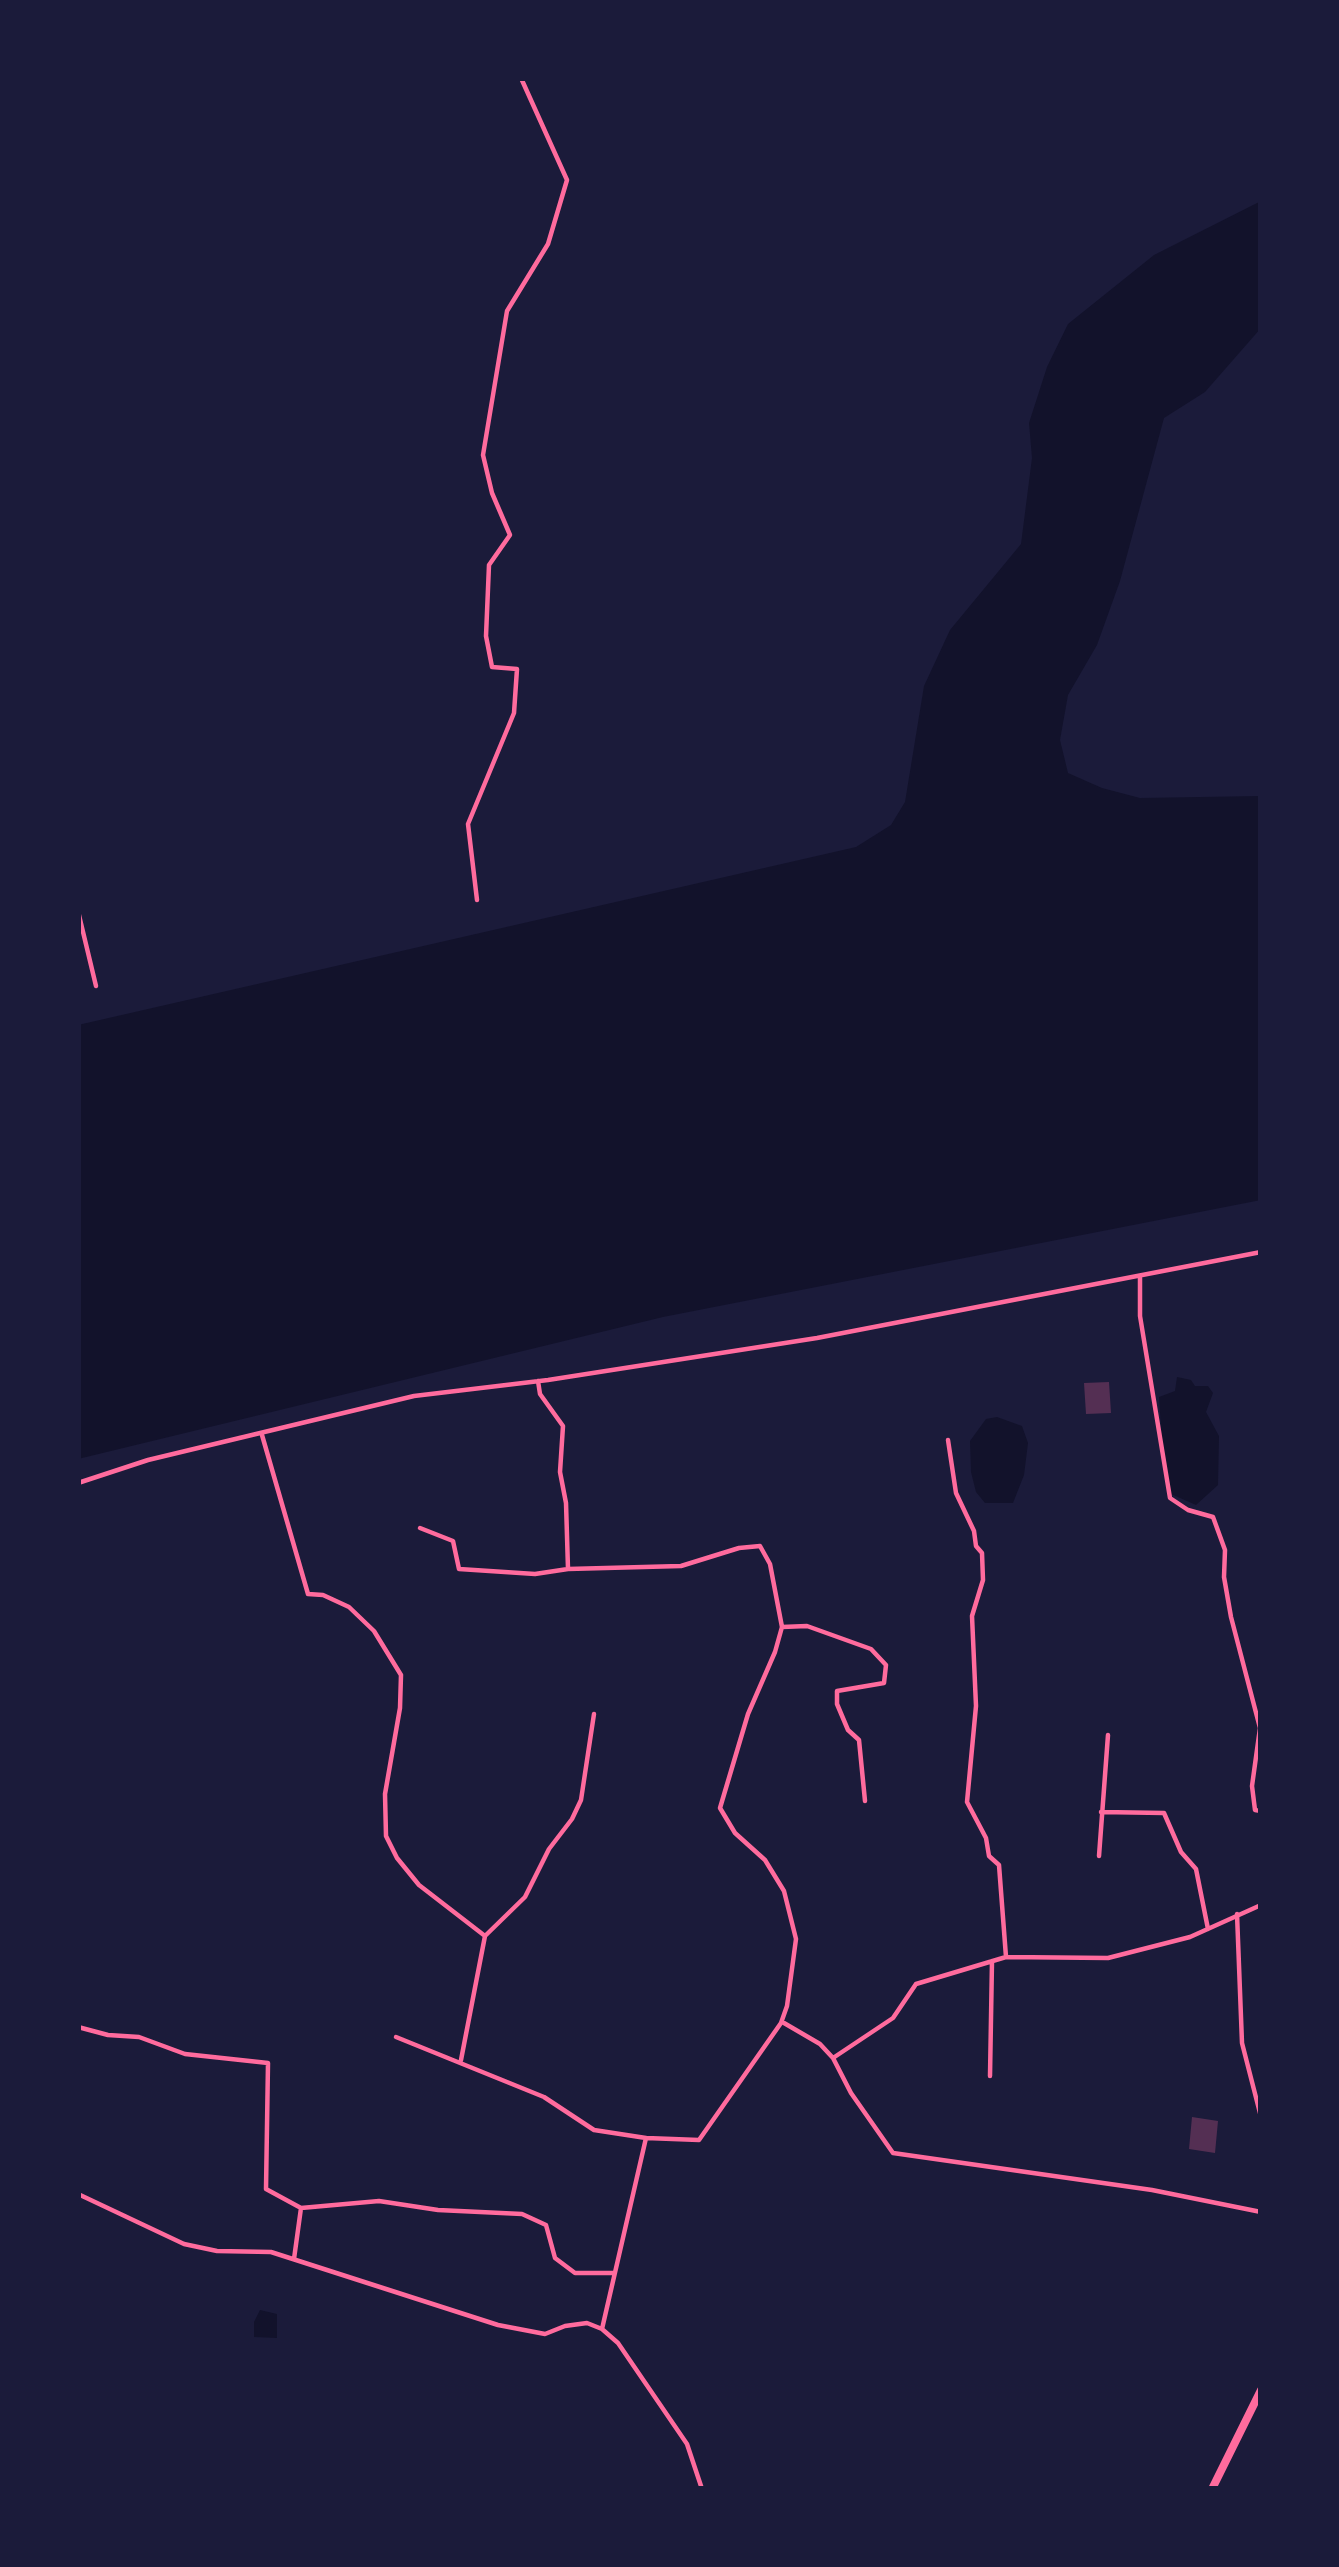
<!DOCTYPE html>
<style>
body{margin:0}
#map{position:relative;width:1339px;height:2567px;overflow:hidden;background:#1b1b3a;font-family:Figtree,sans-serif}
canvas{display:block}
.frame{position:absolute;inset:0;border:81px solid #1b1b3a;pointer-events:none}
</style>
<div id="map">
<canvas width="1339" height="2567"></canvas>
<div class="frame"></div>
</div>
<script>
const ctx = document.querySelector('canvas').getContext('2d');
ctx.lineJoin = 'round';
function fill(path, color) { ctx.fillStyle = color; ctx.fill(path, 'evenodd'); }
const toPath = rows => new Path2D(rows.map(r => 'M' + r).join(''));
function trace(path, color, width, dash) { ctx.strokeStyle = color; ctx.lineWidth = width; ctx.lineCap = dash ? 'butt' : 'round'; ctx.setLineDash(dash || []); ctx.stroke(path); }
const water = toPath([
 [1261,201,1261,328,1205,392,1164,418,1120,581,1097,645,1068,695,1060,740,1068,773,1102,788,1140,798,1261,796,1261,1200,663,1317,78,1459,78,1025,856,847,891,825,905,802,924,686,950,630,1021,544,1032,458,1029,423,1047,367,1068,324,1154,255],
 [1177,1377,1191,1380,1195,1386,1208,1386,1213,1393,1206,1412,1219,1436,1218,1485,1196,1505,1171,1494,1162,1443,1159,1397,1175,1391],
 [997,1417,1022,1426,1028,1443,1024,1475,1013,1503,985,1503,976,1492,971,1472,970,1441,986,1419],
 [260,2310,277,2314,277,2338,254,2337,254,2322]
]);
const building = toPath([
 [1109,1382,1111,1413,1086,1414,1084,1383],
 [1192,2117,1218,2121,1215,2153,1189,2149]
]);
const minor = toPath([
 [477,900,468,824,514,713,517,669,492,667,486,636,489,565,510,535,492,493,483,455,507,311,548,244,567,180,521,78],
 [78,911,96,986],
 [1140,1276,1140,1316,1170,1498,1188,1510,1213,1517,1225,1550,1224,1577,1231,1617,1260,1728,1252,1786,1255,1810,1261,1811],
 [262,1435,308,1594,323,1595,349,1607,374,1631,401,1675,400,1708,385,1794,386,1836,397,1858,419,1885,485,1936],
 [948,1440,956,1493,974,1531,976,1546,982,1553,983,1580,972,1616,976,1706,967,1802,986,1838,989,1856,999,1865,1006,1957],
 [78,1483,148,1460,414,1396,548,1380,817,1338,1261,1252],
 [420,1528,453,1541,459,1569,535,1574,568,1569,566,1503,560,1472,563,1426,540,1394,538,1381],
 [782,1627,807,1626,871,1649,886,1665,884,1683,837,1691,837,1704,848,1730,859,1740,865,1801],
 [1101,1812,1164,1813,1181,1852,1196,1869,1208,1929],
 [1099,1856,1108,1735],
 [1237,1914,1242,2043,1261,2117],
 [784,2023,820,2044,833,2058,851,2093,893,2153,1152,2190,1261,2212],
 [78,2027,108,2035,139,2037,185,2054,268,2063,266,2189,301,2208,294,2259],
 [396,2037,544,2097,594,2130,646,2138,699,2140,781,2023,787,2006,796,1939,784,1891,765,1860,735,1833,720,1808,748,1714,775,1652,782,1627,770,1564,760,1546,739,1548,681,1566,568,1569],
 [833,2058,893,2018,916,1984,1006,1957,1108,1958,1190,1937,1261,1905],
 [461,2060,485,1936,525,1897,549,1849,572,1819,581,1800,594,1714],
 [990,2076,992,1961],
 [78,2194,184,2244,217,2251,271,2252,498,2325,545,2334,565,2326,587,2323,602,2329,618,2343,687,2444,702,2489],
 [301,2208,379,2201,438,2210,522,2214,546,2225,555,2258,575,2273,615,2273],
 [602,2329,646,2138]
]);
const primary = toPath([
 [1212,2489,1261,2390]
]);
fill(water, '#12122b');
fill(building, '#542f53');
trace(minor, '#ff6b9d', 4.5);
trace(primary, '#ff6b9d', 8);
</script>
